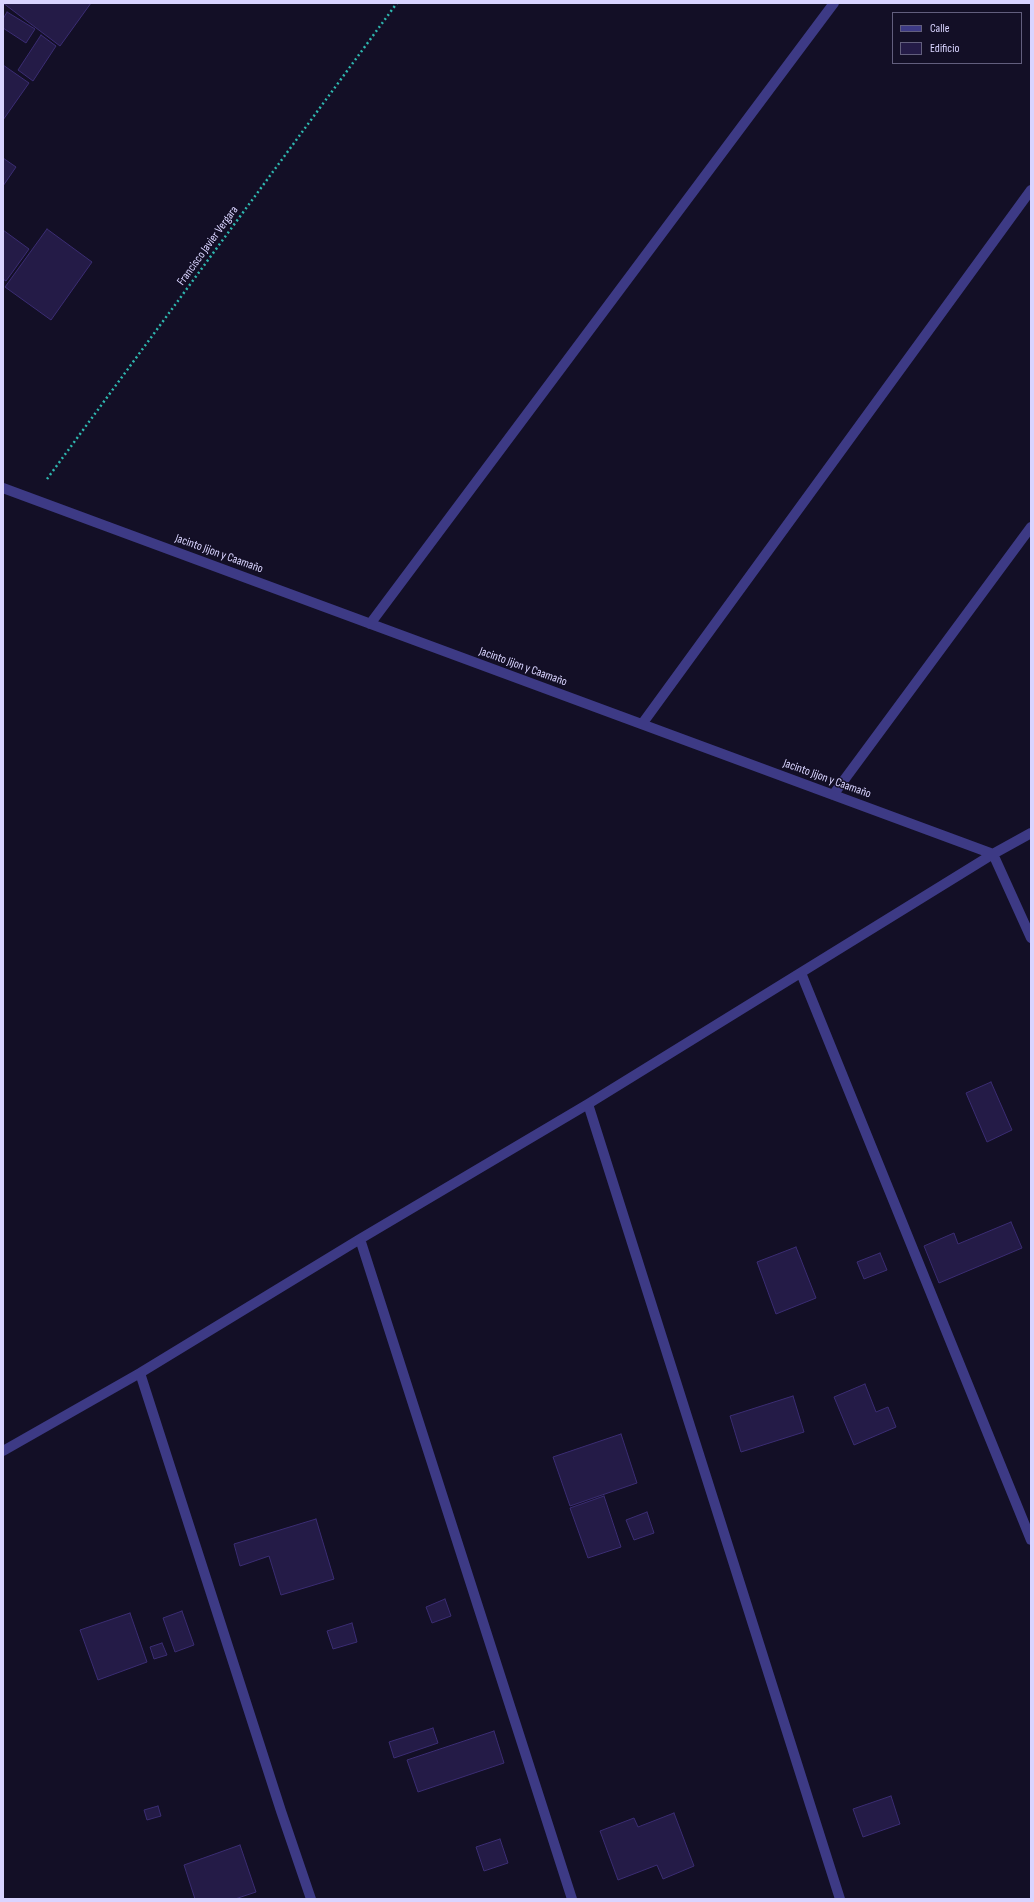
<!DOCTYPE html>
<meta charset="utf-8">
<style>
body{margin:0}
#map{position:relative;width:1034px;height:1902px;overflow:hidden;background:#130f26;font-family:"Sofia Sans Condensed",sans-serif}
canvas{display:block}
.frame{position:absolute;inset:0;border:4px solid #d9d4ff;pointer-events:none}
.legend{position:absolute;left:892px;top:12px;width:130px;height:52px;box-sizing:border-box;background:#130f26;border:1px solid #625e7d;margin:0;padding:5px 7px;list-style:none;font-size:12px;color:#d9d4ff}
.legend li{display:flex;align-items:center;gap:8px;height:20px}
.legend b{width:20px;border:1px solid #625e7d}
</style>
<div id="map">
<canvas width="1034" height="1902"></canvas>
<div class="frame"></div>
<ul class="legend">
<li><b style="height:5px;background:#3d3a85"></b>Calle</li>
<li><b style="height:11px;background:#241b47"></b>Edificio</li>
</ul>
</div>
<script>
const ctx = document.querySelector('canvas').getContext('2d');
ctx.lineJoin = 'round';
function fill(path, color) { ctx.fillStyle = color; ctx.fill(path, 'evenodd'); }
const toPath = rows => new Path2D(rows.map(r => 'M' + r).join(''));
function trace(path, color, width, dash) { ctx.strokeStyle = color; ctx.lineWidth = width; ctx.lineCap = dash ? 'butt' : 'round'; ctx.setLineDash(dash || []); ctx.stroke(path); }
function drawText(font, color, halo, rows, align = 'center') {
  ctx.font = font + ' "Sofia Sans Condensed",sans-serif'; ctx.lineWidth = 3; ctx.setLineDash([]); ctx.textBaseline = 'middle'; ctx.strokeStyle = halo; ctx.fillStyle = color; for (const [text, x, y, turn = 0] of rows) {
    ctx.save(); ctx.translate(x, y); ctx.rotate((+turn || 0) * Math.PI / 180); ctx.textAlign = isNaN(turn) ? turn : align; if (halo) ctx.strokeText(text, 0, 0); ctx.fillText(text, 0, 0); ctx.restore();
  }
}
const building = toPath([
 [3,3,91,3,60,46,3,3],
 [7,12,35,29,26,43,3,28,3,19,7,12],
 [41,35,56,46,33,81,18,70,41,35],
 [3,65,29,83,3,120,3,65],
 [3,158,16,167,3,186,3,158],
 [47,229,92,262,51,320,5,287,47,229],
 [3,230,29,249,6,281,3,279,3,230],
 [991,1082,1012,1130,987,1142,966,1093,991,1082],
 [1011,1222,1022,1248,939,1283,924,1246,954,1233,958,1244,1011,1222],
 [796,1247,816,1298,776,1314,757,1262,796,1247],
 [880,1253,887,1270,864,1279,857,1262,880,1253],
 [865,1384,876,1412,888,1407,896,1427,854,1445,834,1397,865,1384],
 [793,1396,804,1432,741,1452,730,1416,793,1396],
 [621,1434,637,1483,570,1506,553,1457,621,1434],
 [604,1496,621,1547,588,1558,570,1508,604,1496],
 [647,1512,654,1533,634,1540,626,1520,647,1512],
 [316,1519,334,1579,281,1595,269,1556,240,1566,234,1544,316,1519],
 [445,1599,451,1616,432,1623,426,1607,445,1599],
 [182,1611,194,1645,175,1652,163,1618,182,1611],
 [130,1613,147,1662,98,1680,80,1630,130,1613],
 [352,1623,357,1642,333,1649,327,1631,352,1623],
 [162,1643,167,1655,154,1659,150,1647,162,1643],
 [433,1728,438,1743,394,1758,389,1742,433,1728],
 [494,1731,504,1763,418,1792,407,1760,494,1731],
 [891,1796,900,1824,863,1837,853,1809,891,1796],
 [158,1806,161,1816,147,1820,144,1810,158,1806],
 [674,1813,694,1866,663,1879,657,1865,618,1880,600,1831,634,1818,638,1827,674,1813],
 [500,1839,508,1863,484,1871,476,1847,500,1839],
 [240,1845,256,1892,235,1899,195,1899,184,1865,240,1845]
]);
const path = toPath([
 [47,479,397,3]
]);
const minor = toPath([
 [3,488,993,854,1031,833],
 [370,624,834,3],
 [642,724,1031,190],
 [833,795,1031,527],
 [801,973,1031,1540],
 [588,1104,840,1899],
 [360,1239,572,1899],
 [140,1373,281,1811,311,1899],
 [3,1451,140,1373,360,1239,588,1104,993,854,1031,938]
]);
const streetNames = [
 ["Francisco Javier Vergara",208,246,-54],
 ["Jacinto Jijon y Caamaño",219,554,20],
 ["Jacinto Jijon y Caamaño",523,667,20],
 ["Jacinto Jijon y Caamaño",827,779,20]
];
fill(building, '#241b47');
trace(building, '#3b2d73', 1);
trace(path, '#2fb8b0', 2.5, [2, 3]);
trace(minor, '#3d3a85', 10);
drawText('12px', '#d9d4ff', '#130f26', streetNames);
</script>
